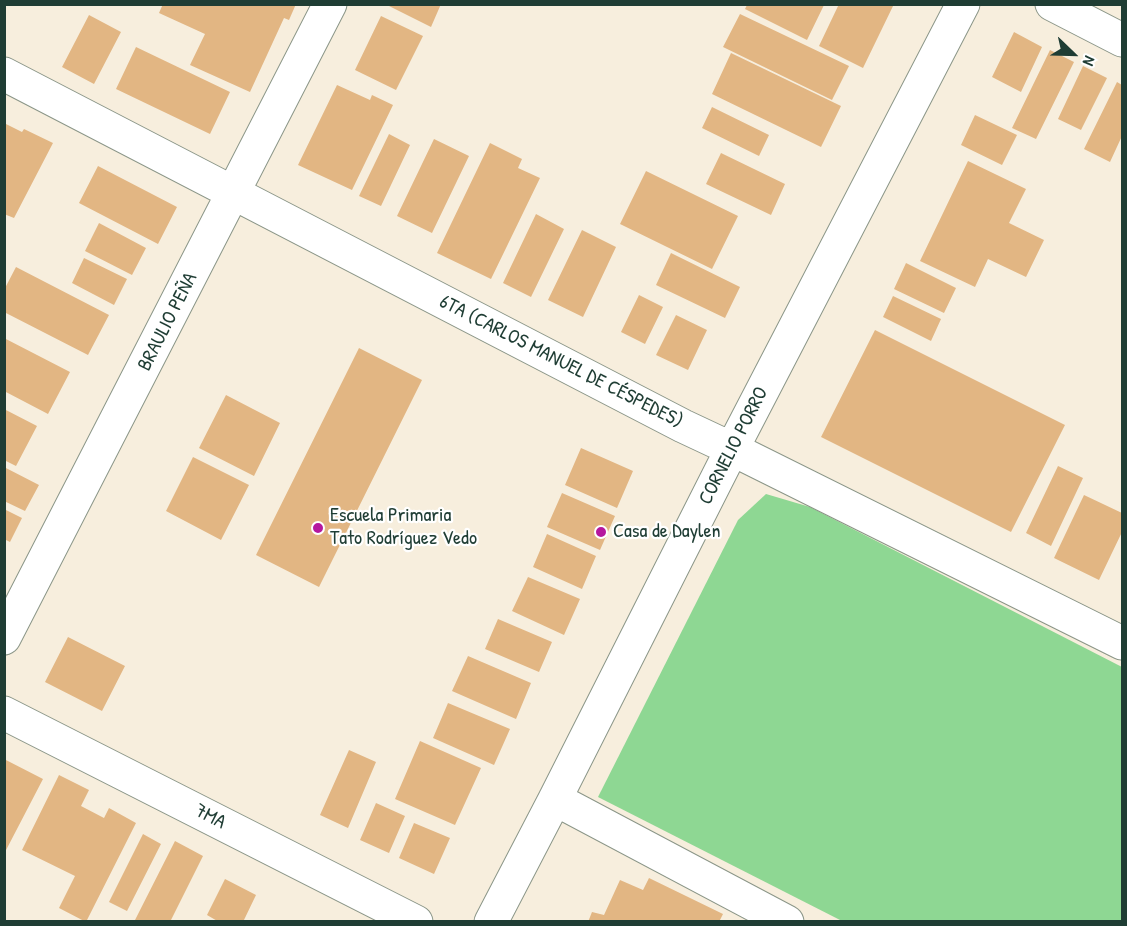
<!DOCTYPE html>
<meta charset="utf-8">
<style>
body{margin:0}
#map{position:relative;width:1127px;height:926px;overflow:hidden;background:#f7eedd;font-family:"Patrick Hand",sans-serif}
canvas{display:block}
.frame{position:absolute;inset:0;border:6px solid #1f3d34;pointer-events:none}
.north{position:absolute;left:1043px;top:24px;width:60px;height:60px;-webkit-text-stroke:4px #fff;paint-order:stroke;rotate:113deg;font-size:16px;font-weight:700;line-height:24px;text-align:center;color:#1f3d34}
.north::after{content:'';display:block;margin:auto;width:21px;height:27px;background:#1f3d34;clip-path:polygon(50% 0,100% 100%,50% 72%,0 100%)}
</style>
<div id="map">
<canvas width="1127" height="926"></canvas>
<div class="frame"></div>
<div class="north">N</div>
</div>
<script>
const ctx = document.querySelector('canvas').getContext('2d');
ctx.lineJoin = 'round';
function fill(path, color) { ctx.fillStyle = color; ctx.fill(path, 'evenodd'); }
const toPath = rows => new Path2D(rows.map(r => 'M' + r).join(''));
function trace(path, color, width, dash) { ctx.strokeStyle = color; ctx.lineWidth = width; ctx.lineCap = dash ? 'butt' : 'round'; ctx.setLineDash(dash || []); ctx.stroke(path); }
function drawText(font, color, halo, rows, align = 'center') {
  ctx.font = font + ' "Patrick Hand",sans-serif'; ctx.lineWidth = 4.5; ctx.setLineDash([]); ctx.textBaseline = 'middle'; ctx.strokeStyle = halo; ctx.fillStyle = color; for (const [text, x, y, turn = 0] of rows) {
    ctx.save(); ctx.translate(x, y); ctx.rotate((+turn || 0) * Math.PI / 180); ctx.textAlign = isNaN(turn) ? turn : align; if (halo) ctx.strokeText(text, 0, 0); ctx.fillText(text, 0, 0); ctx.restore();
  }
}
const green = toPath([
 [766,494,810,507,1122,667,1122,921,842,921,598,797,738,520]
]);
const building = toPath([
 [163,4,296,4,289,20,284,18,250,92,190,65,205,34,159,13],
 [385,4,441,4,431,27],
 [839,4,894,4,863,68,819,46],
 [747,5,824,5,807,40,745,9],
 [740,14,849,66,832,100,723,47],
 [89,15,121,32,94,84,62,67],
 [381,16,423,36,396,90,355,70],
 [1014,32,1042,47,1021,92,992,77],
 [136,47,230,92,210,134,116,89],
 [1050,50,1074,62,1036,139,1012,128],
 [731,53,841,106,821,147,712,94],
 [1083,66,1107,78,1081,130,1058,119],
 [1117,82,1122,85,1122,136,1110,162,1084,149],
 [337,85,370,100,372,95,393,105,352,190,298,165],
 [712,107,769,135,759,156,702,128],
 [975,115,1017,135,1002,165,961,145],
 [4,123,22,132,24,129,53,143,14,218,4,214],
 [389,134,410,145,381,206,359,196],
 [434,139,469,156,432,233,397,216],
 [490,143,522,159,518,168,540,178,491,279,437,253],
 [721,153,785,184,771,215,706,184],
 [968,161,1026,189,1009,223,1044,240,1026,277,988,259,975,287,920,261],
 [98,166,177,207,158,244,79,203],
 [646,171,738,216,712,269,620,224],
 [536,214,564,229,531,297,503,283],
 [99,223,146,248,132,275,85,251],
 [582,230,616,247,583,317,548,300],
 [671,253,740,287,725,318,656,285],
 [84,258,127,279,114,305,72,283],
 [906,263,956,288,944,313,894,289],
 [16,267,109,315,88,355,4,312,4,290],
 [639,295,663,307,645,344,621,332],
 [893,296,941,319,931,341,883,317],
 [676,315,707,330,688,370,656,355],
 [875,330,1065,425,1011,532,821,437],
 [4,338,70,372,48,414,4,391],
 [359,348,422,380,319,587,256,555],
 [226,395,280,423,254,476,199,448],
 [4,409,37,426,16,466,4,460],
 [581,448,633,471,617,508,565,485],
 [193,457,249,485,221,540,166,511],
 [1058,466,1083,478,1051,546,1026,533],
 [4,467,39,485,25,511,4,501],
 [562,493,615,516,600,550,547,527],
 [1084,495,1122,513,1122,532,1099,580,1054,558],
 [4,509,22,518,10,542,4,539],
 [547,534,596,556,582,589,533,567],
 [528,577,580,599,564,635,512,611],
 [498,619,552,642,539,672,485,649],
 [68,637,125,666,102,711,45,682],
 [468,656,531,683,516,719,452,691],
 [448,703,510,729,494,765,433,738],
 [420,741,481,768,455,825,395,799],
 [349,750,376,762,348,828,320,815],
 [4,759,43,779,4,854],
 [59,775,89,790,81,806,104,818,109,808,136,823,86,922,59,908,75,876,22,850],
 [376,803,405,816,389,853,360,840],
 [414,823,450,838,434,874,399,858],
 [143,834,161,844,127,911,109,902],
 [175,841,203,856,170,922,134,922],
 [649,878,723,914,719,922,588,922,592,912,604,915,620,880,643,890],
 [225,879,256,895,243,922,219,922,207,915]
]);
const minor = toPath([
 [1052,4,1122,40],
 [4,74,683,426,732,449,1122,643],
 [4,638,330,4],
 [4,713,416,922],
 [555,799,787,922],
 [491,922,555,799,732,449,963,4]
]);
const markers = [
 [318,528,6,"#b5179e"],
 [601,532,6,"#b5179e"]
];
const streetNames = [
 ["BRAULIO PEÑA",168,322,-63],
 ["6TA (CARLOS MANUEL DE CÉSPEDES)",561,362,27],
 ["CORNELIO PORRO",734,446,-63],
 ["7MA",210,817,27]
];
const poiNames = [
 ["Escuela Primaria",330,516],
 ["Tato Rodríguez Vedo",330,539],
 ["Casa de Daylen",613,532]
];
fill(green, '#8ed793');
fill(building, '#e2b683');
trace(minor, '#8b9688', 35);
trace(minor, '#fff', 33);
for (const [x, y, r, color] of markers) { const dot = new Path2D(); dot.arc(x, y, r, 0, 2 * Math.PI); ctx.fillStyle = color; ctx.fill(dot); trace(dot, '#fff', 2); }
drawText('20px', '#1f3d34', '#fff', streetNames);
drawText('20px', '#1f3d34', '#fff', poiNames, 'left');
</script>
